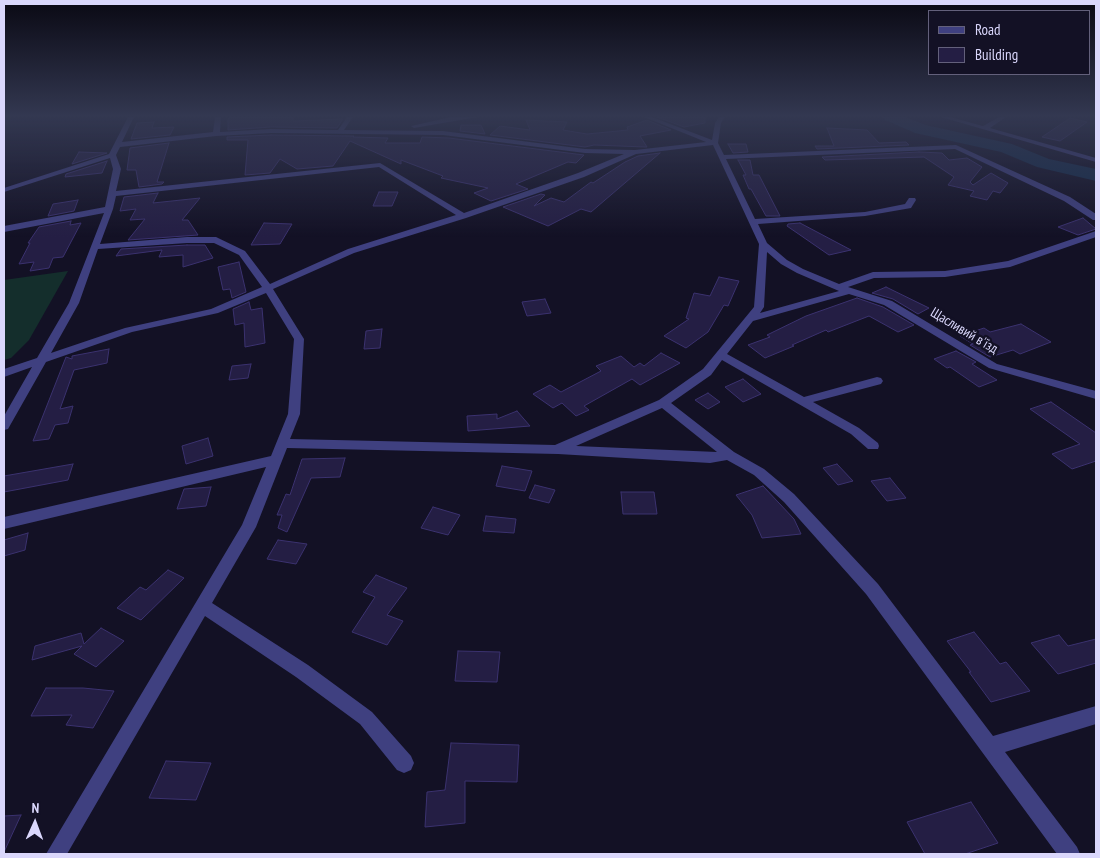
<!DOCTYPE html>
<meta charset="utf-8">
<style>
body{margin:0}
#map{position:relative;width:1100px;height:858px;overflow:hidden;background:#131125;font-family:"PT Sans Narrow",sans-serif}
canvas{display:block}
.frame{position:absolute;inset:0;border:5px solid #dad7fc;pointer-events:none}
.legend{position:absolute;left:928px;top:10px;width:162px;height:65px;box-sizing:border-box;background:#131125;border:1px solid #63607b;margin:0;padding:6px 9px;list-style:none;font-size:15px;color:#dad7fc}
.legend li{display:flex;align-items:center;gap:10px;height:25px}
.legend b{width:25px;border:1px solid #63607b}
.north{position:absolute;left:10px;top:798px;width:50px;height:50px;-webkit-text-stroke:4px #131125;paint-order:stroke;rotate:2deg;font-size:14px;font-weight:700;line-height:20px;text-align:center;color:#dad7fc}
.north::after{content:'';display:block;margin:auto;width:18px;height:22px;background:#dad7fc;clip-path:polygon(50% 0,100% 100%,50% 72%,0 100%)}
</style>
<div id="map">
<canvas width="1100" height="858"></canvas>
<div class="frame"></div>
<ul class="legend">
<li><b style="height:6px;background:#3f4080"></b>Road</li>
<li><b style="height:14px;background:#241e44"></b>Building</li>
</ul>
<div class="north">N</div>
</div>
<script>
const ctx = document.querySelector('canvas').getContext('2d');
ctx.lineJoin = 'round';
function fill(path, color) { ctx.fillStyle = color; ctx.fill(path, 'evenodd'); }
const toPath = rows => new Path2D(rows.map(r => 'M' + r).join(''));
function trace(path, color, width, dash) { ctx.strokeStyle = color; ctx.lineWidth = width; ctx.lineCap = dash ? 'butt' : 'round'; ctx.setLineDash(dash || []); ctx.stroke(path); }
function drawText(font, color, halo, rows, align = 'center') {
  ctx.font = font + ' "PT Sans Narrow",sans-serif'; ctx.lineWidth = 5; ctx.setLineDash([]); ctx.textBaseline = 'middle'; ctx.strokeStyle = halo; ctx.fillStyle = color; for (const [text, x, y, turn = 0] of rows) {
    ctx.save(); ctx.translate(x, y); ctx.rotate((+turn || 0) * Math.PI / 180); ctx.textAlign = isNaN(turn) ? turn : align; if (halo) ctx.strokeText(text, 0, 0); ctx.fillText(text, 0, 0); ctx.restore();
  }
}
const green = toPath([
 [68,271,29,340,11,358,4,360,4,280]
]);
const river = toPath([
 [883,117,905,117,926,125,1012,144,1049,159,1096,169,1096,181,1037,167,1001,152,915,133,885,120,883,117]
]);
const building = toPath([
 [230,117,293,117,293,121,343,119,337,128,271,127,228,130,228,119,230,117],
 [657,117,705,117,705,123,684,127,657,117],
 [1070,118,1087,122,1060,141,1042,137,1070,118],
 [526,120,567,122,563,130,587,134,628,130,627,127,647,120,671,130,640,136,647,147,645,147,594,145,585,147,490,135,500,126,530,130,526,120],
 [154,122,152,128,174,127,170,135,131,139,137,123,154,122],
 [461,125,481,125,485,134,460,131,461,125],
 [827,128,867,130,879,143,906,142,909,145,817,149,815,146,834,146,827,128],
 [271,135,354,136,353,137,388,138,385,143,420,143,422,137,449,138,584,155,576,163,568,162,516,184,528,189,491,201,474,193,488,188,441,178,443,176,401,160,401,164,350,141,333,166,297,169,280,159,270,173,245,175,248,140,227,140,227,137,271,135],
 [169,143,157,182,164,182,162,184,139,187,136,170,127,170,130,148,169,143],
 [728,144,746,144,748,152,733,153,728,144],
 [79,152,107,153,72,164,79,152],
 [919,152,942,153,949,160,967,158,982,167,970,182,973,185,991,173,1008,183,1000,193,993,191,987,200,970,196,974,191,948,185,954,177,924,157,825,160,822,157,919,152],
 [660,153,591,212,581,209,548,226,503,207,541,194,545,195,534,206,551,198,564,202,591,182,593,183,625,162,638,156,660,153],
 [738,160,750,160,753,175,759,175,780,216,766,216,751,189,749,189,743,175,746,175,738,160],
 [107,161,102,173,65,177,66,174,107,161],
 [379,192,398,192,392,206,373,206,379,192],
 [158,193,153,203,200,198,182,220,188,220,198,235,128,240,145,219,130,220,136,209,120,211,124,197,158,193],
 [78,200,74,211,48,216,53,204,78,200],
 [1083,218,1096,229,1078,235,1058,227,1083,218],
 [71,221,70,225,81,223,63,257,53,258,49,268,30,271,34,262,19,264,30,243,28,243,39,227,71,221],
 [264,223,292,224,280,244,251,245,264,223],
 [800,223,851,250,829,255,787,226,788,224,800,223],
 [187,245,205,245,213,258,183,267,183,255,159,257,162,250,116,256,121,249,187,245],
 [239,262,246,292,232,298,230,289,223,290,218,267,239,262],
 [719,277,739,281,728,306,724,305,708,332,686,348,664,336,689,319,686,318,694,293,710,296,719,277],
 [886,287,929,308,918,314,893,299,872,293,886,287],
 [857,298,883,307,914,325,898,332,869,316,828,332,826,330,792,345,794,346,765,358,748,345,770,337,767,335,806,316,857,298],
 [545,299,551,313,527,316,522,302,545,299],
 [249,302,251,310,262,308,265,343,245,347,244,323,235,325,233,309,249,302],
 [1021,324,1051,342,1020,354,1013,350,990,357,970,345,973,344,960,336,984,328,990,332,1021,324],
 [382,329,380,348,364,349,366,331,382,329],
 [109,349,107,363,74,370,60,409,73,406,68,423,55,425,49,439,33,441,66,357,72,359,72,356,109,349],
 [956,351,976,362,972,364,997,380,979,387,950,367,947,368,934,359,956,351],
 [661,353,680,363,640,385,632,379,584,406,589,410,576,416,562,403,553,408,533,394,550,385,561,392,601,371,596,366,621,356,634,367,640,363,644,366,661,353],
 [251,364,248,378,229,380,232,366,251,364],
 [743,379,761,394,743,402,725,387,743,379],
 [708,393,720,402,708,409,695,400,708,393],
 [1051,402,1096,433,1096,461,1072,469,1052,454,1080,444,1030,409,1051,402],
 [517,411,530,426,468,431,467,416,497,414,497,419,517,411],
 [208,438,213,456,186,464,182,446,208,438],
 [345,458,340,477,311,478,287,532,278,528,282,515,277,515,286,494,290,495,302,459,345,458],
 [73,464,68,480,4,492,4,476,73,464],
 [837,464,853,481,838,485,823,468,837,464],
 [502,466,532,471,525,491,496,486,502,466],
 [890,478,906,498,887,501,871,481,890,478],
 [535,485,555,490,549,503,529,498,535,485],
 [763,486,794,519,801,534,762,538,752,515,736,495,763,486],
 [211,487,206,506,177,509,184,489,211,487],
 [621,492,654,492,657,514,623,514,621,492],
 [433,507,460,515,448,535,421,528,433,507],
 [486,516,516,519,514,533,483,531,486,516],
 [28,533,25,550,4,556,4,540,28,533],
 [278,540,307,544,296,564,267,559,278,540],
 [168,570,184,578,141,620,117,608,140,587,146,590,168,570],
 [376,575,407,588,387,615,403,621,387,645,352,632,375,597,363,592,376,575],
 [101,628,124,641,96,667,74,654,82,646,32,660,35,646,81,633,84,644,101,628],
 [974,632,1000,664,1006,662,1030,691,991,702,969,672,971,672,947,641,974,632],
 [1059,635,1068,646,1096,639,1096,663,1058,674,1031,643,1059,635],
 [458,651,500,652,497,682,455,681,458,651],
 [46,688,83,688,114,691,93,728,66,725,72,715,31,716,46,688],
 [451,743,519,745,517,782,465,781,465,823,425,827,427,792,445,790,451,743],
 [166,761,211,763,196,800,149,798,166,761],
 [971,802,998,843,965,854,925,854,907,822,971,802],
 [21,815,4,852,4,816,21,815]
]);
const street = toPath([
 [128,117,134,117,122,142,213,132,215,117,221,117,220,132,271,129,338,130,347,117,353,117,344,130,443,131,585,149,635,150,706,142,644,117,652,117,712,140,715,123,719,117,725,117,721,123,718,143,724,155,956,145,1070,197,1096,214,1096,220,1093,220,1064,201,955,149,726,159,755,219,865,212,905,204,909,198,915,198,916,200,911,208,865,216,758,224,767,243,787,260,803,269,839,284,873,272,945,271,1008,261,1096,231,1096,237,1010,267,945,277,874,278,848,287,892,301,997,364,1096,391,1096,399,989,368,884,305,849,294,753,321,727,354,804,397,877,377,881,378,883,381,881,384,813,402,859,428,878,443,879,446,878,449,868,449,851,434,722,360,711,375,671,403,734,452,764,469,794,494,878,584,993,736,1096,706,1096,724,1005,752,1077,847,1080,854,1057,854,866,594,784,502,754,475,727,460,710,463,558,454,287,448,256,527,212,603,308,665,372,712,411,756,414,763,411,770,404,773,397,770,360,724,296,677,205,616,67,854,46,854,242,525,266,467,4,529,4,517,271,456,288,414,294,339,266,293,218,313,132,332,46,362,8,429,4,430,4,416,32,367,4,377,4,369,37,358,69,303,104,213,4,232,4,226,105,207,113,169,110,158,4,192,4,188,109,154,128,117],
 [271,133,443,135,585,153,624,154,578,173,464,213,380,163,116,191,121,169,116,155,120,147,216,136,271,133],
 [713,145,759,244,754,307,703,369,659,400,555,445,290,439,300,414,304,339,273,289,354,253,466,218,584,177,636,154,713,145],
 [379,167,456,215,348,249,270,284,245,251,216,237,187,237,100,244,113,209,116,196,379,167],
 [187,243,214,243,239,255,262,287,211,309,125,328,51,353,79,303,98,249,187,243],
 [767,252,781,264,797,273,839,291,760,313,764,307,767,252],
 [662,408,717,452,576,446,662,408],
 [451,117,478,117,414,128,411,126,451,117],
 [941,117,950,117,983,126,999,117,1006,117,990,128,1096,158,1096,162,941,117]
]);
const streetNames = [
 ["Щасливий в'їзд",964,331,31]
];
fill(green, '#142e2c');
fill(river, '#142c4b');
fill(building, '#241e44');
trace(building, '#3b326f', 1);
fill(street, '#3f4080');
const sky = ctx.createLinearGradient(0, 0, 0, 237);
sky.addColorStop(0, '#0a0914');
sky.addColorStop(0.49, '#333851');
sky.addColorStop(1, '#33385100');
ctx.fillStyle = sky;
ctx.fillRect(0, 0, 1100, 237);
drawText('14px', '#dad7fc', '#131125', streetNames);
</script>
